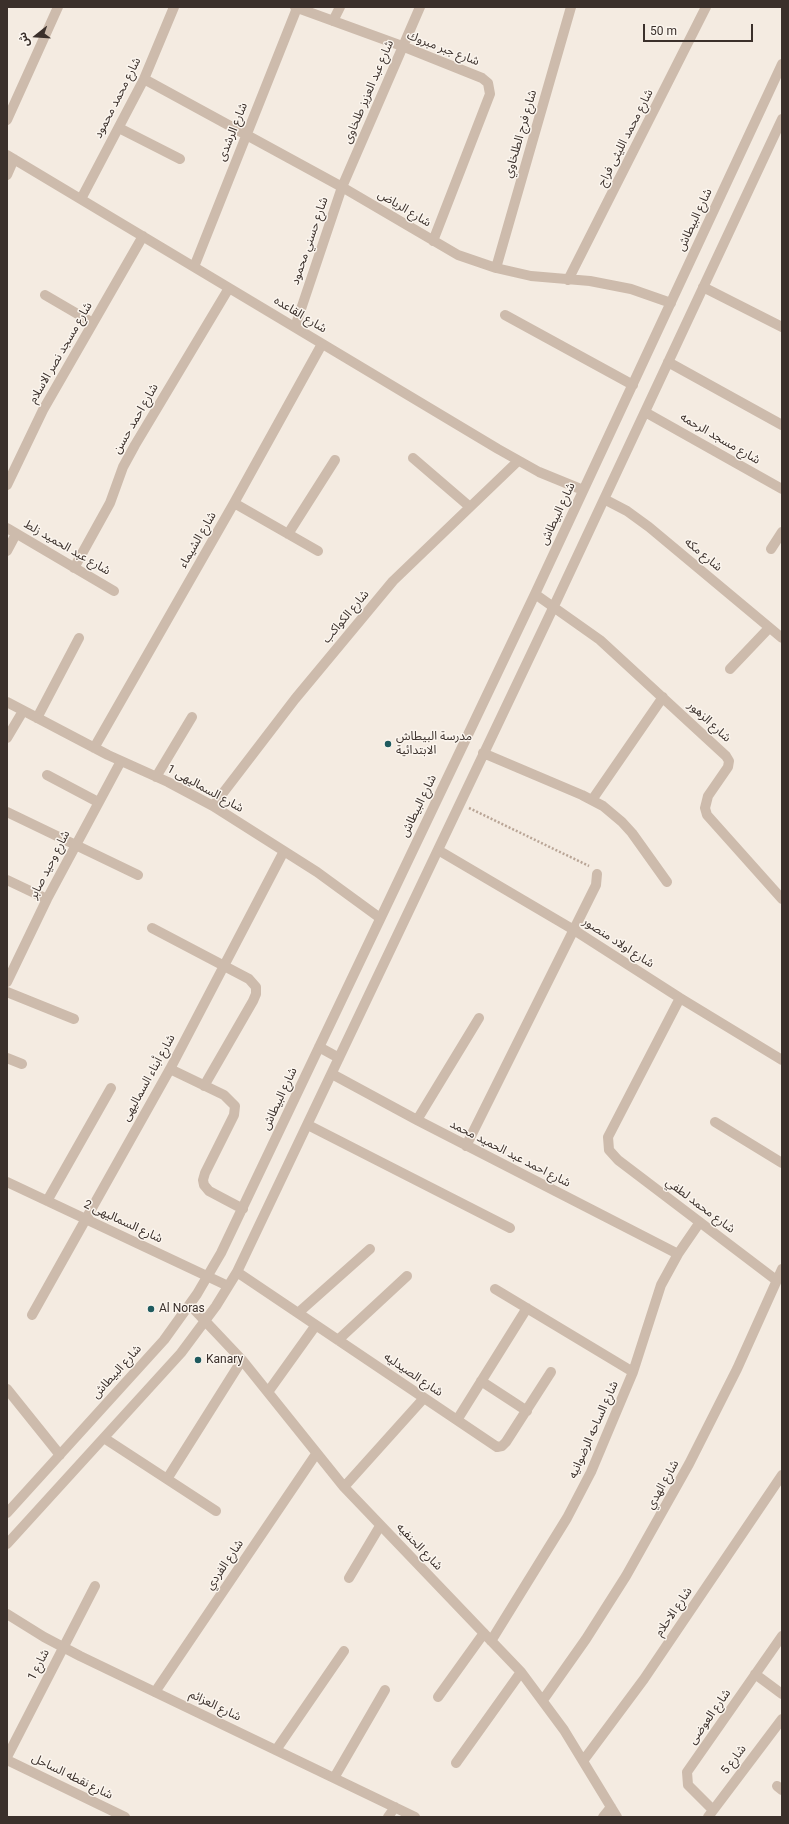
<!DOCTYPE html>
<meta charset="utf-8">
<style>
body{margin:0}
#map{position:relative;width:789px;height:1824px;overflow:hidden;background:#f4ebe1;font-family:Roboto,"Noto Sans Arabic",sans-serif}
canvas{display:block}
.frame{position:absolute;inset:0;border:8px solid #3b302b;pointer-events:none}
.north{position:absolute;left:16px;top:16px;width:40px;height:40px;-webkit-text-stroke:3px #fbf5ee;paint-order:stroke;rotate:253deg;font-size:11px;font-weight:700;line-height:16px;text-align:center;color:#3b302b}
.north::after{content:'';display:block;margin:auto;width:14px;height:18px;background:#3b302b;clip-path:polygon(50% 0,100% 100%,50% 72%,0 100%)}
.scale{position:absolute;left:643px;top:24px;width:110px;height:18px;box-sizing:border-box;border:2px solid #3b302b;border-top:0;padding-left:5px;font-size:12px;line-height:14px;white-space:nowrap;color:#3b302b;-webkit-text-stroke:3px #fbf5ee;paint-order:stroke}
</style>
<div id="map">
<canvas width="789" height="1824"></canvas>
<div class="frame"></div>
<div class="north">ش</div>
<div class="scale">50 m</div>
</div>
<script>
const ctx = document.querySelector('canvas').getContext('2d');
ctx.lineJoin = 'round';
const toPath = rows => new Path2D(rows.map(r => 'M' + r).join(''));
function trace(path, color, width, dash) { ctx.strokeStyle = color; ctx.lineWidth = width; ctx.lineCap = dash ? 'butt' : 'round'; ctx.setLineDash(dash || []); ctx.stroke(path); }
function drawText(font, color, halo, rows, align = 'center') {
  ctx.font = font + ' Roboto,"Noto Sans Arabic",sans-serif'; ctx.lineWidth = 3; ctx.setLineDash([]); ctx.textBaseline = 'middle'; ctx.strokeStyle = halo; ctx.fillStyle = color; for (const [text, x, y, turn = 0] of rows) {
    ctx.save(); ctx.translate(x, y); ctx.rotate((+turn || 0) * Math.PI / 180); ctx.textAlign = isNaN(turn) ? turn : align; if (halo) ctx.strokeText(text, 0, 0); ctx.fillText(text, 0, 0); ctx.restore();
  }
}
const path = toPath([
 [469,808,589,866]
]);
const minor = toPath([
 [295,7,402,46,482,78,488,83,490,94,433,241],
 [333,21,340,7],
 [144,79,342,187,458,255,496,268,531,276,590,281,631,289,671,303],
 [7,120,58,7],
 [119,128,180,159],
 [7,155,498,449,539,472,583,490],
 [7,175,14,159],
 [81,199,144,79,174,7],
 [194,267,297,8],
 [496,268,571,7],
 [568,280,706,7],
 [703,287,782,327],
 [45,295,93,323],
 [505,315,633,385],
 [295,327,342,187,420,7],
 [668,362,782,425],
 [645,412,782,489],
 [413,458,470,507],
 [7,485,43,410,143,236],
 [604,499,627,511,649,527,782,638],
 [234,503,318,551],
 [7,528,114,591],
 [288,534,335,460],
 [771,549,782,532],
 [7,551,16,534],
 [74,568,110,503,123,467,135,445,229,288],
 [535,594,600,640,726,756,729,761,728,767,708,796,705,808,707,815,782,899],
 [730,669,769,628],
 [7,702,108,755,168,782,213,806,317,872,380,918],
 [37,718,79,638],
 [7,738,23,711],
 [94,748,234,503,322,344],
 [483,753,582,795,603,806,622,822,632,833,667,882],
 [47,775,98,802],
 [156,777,192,717],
 [592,800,663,697],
 [213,806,295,699,393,581,518,461],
 [7,812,138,875],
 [438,850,574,930,680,998,782,1060],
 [7,880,47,899],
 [152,928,249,979,256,987,256,994,253,1001,204,1086],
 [7,982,47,899,121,761],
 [7,992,74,1019],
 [680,998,608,1137,609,1150,618,1160,776,1280],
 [319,1047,339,1058],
 [7,1058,22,1064],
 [170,1069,224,1095,235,1106,234,1115,205,1173,203,1180,204,1185,209,1191,243,1209],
 [332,1074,417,1120,678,1254],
 [417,1120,479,1018],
 [715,1122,782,1163],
 [308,1125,510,1228],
 [466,1146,596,885,597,874],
 [7,1182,228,1286],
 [47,1201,111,1088],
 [237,1272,497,1447,502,1446,506,1442,551,1372],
 [495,1289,633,1372],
 [190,1305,242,1360,344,1487,521,1672,564,1730,617,1817],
 [298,1313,370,1249],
 [32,1315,170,1069,284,851],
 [338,1340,407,1276],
 [481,1381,527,1411],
 [7,1389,60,1455],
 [268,1392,316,1325],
 [457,1420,527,1308],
 [104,1438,216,1511],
 [167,1479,242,1360],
 [344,1487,424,1398],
 [7,1513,164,1340,197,1294,221,1253,535,594,782,64],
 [7,1544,181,1353,216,1306,237,1272,554,606,782,119],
 [349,1578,380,1526],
 [7,1614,44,1637,80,1656,415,1817],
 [491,1641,567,1518,591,1472,633,1372,661,1285,678,1254,700,1222],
 [755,1674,782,1694],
 [155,1692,316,1454],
 [438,1697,484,1633],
 [543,1700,586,1639,626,1576,689,1464,737,1369,782,1269],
 [276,1750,344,1651],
 [7,1757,95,1586],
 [7,1760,125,1817],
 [583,1761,644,1679,782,1475],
 [456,1763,521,1672],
 [334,1778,385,1690],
 [777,1786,782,1790],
 [713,1810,688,1785,687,1772,782,1636],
 [388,1817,395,1807],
 [603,1817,611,1807],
 [708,1817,782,1719]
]);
const markers = [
 [388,744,4,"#1f5a5e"],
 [151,1309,4,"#1f5a5e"],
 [198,1360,4,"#1f5a5e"]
];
const streetNames = [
 ["شارع جبر مبروك",443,49,21],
 ["شارع عبد العزيز طلخاوى",369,92,-67],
 ["شارع محمد محمود",118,98,-63],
 ["شارع الرشدى",233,132,-68],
 ["شارع فرج الطلخاوي",521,134,-74],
 ["شارع محمد الليثى فراج",626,138,-63],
 ["شارع الرياض",404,209,31],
 ["شارع البيطاش",695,220,-65],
 ["شارع حسني محمود",310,241,-71],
 ["شارع القاعده",300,315,31],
 ["شارع مسجد نصر الاسلام",61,353,-60],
 ["شارع احمد حسن",136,419,-60],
 ["شارع مسجد الرحمه",720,439,30],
 ["شارع البيطاش",558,514,-65],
 ["شارع الشيماء",198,540,-60],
 ["شارع عبد الحميد زلط",67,548,30],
 ["شارع مكه",703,555,40],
 ["شارع الكواكب",346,617,-50],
 ["شارع الزهور",709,722,43],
 ["شارع السماليهى 1",205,789,29],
 ["شارع البيطاش",419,806,-64],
 ["شارع وحيد صابر",50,865,-63],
 ["شارع اولاد منصور",618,943,33],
 ["شارع أبناء السماليهى",149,1078,-61],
 ["شارع البيطاش",280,1099,-65],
 ["شارع احمد عبد الحميد محمد",510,1154,27],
 ["شارع محمد لطفي",700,1206,37],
 ["شارع السماليهى 2",123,1222,25],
 ["شارع البيطاش",117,1372,-48],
 ["شارع الصيدليه",413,1375,34],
 ["شارع الساحه الرضوانيه",594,1430,-66],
 ["شارع الهدي",663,1485,-61],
 ["شارع الحنفيه",419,1547,46],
 ["شارع الفردي",225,1565,-56],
 ["شارع الاحلام",674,1612,-56],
 ["شارع 1",39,1665,-63],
 ["شارع العزائم",215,1706,26],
 ["شارع العوضى",710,1717,-55],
 ["شارع 5",734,1760,-53],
 ["شارع نقطه الساحل",72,1777,26]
];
const poiNames = [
 ["مدرسة البيطاش",396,737],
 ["الابتدائية",396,751],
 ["Al Noras",159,1309],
 ["Kanary",206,1360]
];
trace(path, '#b9a596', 2.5, [2, 2]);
trace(minor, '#cdbbac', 10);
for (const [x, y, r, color] of markers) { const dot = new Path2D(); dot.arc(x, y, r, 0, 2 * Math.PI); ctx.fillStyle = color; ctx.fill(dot); trace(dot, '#fbf5ee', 1.5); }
drawText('12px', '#3b302b', '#fbf5ee', streetNames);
drawText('12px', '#3b302b', '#fbf5ee', poiNames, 'left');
</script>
